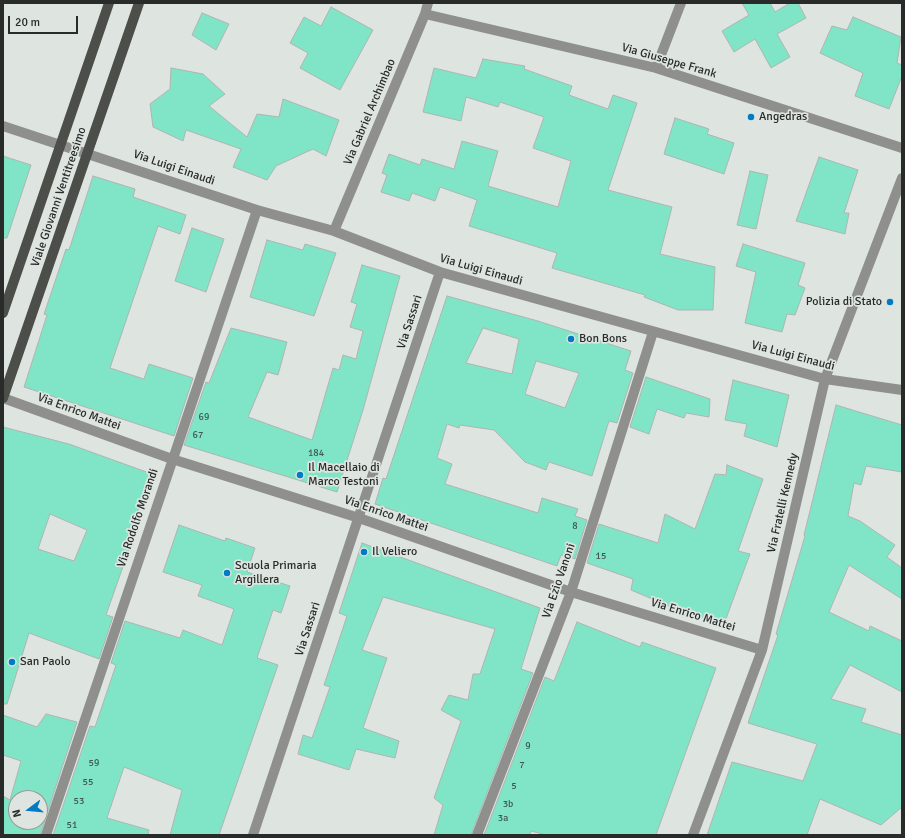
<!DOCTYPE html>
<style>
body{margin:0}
#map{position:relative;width:905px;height:838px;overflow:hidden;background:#dee5e0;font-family:Signika,sans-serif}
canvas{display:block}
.frame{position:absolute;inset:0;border:4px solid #292b2a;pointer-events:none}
.north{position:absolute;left:8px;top:790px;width:40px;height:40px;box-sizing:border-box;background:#dee5e0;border:1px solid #969b97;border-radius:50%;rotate:254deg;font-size:11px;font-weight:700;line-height:16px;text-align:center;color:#292b2a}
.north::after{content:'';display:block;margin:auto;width:14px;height:18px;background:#007bc4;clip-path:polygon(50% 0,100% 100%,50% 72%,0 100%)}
.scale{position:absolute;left:8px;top:16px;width:70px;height:18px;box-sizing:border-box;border:2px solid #292b2a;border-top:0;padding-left:5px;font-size:12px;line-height:14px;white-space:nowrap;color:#292b2a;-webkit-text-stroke:3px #dee5e0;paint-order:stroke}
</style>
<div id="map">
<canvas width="905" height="838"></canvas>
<div class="frame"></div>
<div class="north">N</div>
<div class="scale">20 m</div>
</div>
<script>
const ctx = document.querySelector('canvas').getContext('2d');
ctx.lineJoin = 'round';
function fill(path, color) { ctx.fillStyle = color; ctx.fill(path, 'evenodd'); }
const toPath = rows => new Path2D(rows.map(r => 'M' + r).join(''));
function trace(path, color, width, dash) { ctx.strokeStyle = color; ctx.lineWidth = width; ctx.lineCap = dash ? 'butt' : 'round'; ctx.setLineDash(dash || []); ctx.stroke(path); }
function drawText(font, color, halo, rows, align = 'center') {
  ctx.font = font + ' Signika,sans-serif'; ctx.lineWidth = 3.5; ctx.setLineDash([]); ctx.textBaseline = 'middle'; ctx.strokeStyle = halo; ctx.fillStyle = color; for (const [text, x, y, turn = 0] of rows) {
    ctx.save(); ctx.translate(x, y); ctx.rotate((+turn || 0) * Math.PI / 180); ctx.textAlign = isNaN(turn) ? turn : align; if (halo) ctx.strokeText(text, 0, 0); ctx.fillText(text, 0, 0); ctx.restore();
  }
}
const building = toPath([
 [742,3,770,3,775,12,790,3,798,3,806,18,777,34,790,57,771,68,755,39,734,52,722,31,749,15,742,3],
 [331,7,373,30,340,90,300,68,308,53,290,43,304,17,321,26,331,7],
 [202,13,229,24,216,50,192,35,202,13],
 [853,17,901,37,897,63,902,65,902,76,889,109,855,96,863,73,820,53,832,26,847,30,853,17],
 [483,59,525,66,524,69,572,86,569,95,608,109,613,95,637,103,608,190,672,207,660,254,715,267,713,310,678,310,644,297,645,295,552,268,557,253,469,226,477,200,440,187,435,201,412,193,409,201,381,192,387,175,382,173,389,154,420,165,422,159,454,169,462,141,498,151,488,186,558,207,571,161,533,148,544,117,500,102,498,107,466,97,461,121,423,112,434,68,476,78,483,59],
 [171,68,203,74,225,94,209,106,247,137,257,114,279,117,283,99,339,120,326,156,313,149,276,166,267,180,233,167,241,149,186,130,183,141,153,127,150,104,170,89,171,68],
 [675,118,709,129,707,134,734,143,724,174,664,154,675,118],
 [3,156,31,165,7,238,3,238,3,156],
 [819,157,858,170,844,213,849,213,845,234,796,221,819,157],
 [750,171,768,175,756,229,737,225,750,171],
 [93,176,135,189,133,197,186,215,180,234,158,226,110,368,144,379,149,364,193,378,174,436,24,387,47,315,44,314,66,249,69,250,93,176],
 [192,228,224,239,206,292,175,281,192,228],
 [267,240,303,250,305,244,336,253,314,316,250,297,267,240],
 [743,244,805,263,798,285,805,288,795,315,787,314,782,332,745,323,756,272,736,266,743,244],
 [362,265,400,276,363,410,337,492,184,445,206,382,209,383,231,328,287,342,278,375,267,372,248,417,312,440,333,368,339,370,343,355,356,359,363,331,350,327,357,304,351,302,362,265],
 [447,296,538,321,631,351,625,370,633,373,617,423,609,421,592,476,549,462,546,470,525,462,494,430,460,425,459,428,447,424,437,458,452,464,445,484,538,513,542,498,578,509,575,516,587,520,575,559,561,555,557,566,375,504,383,478,386,479,447,296],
 [483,328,519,339,512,374,466,363,483,328],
 [536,361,579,373,565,408,525,394,536,361],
 [646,377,710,399,709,417,686,413,684,418,657,409,649,434,630,427,646,377],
 [733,380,789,395,777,447,744,436,747,424,725,420,733,380],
 [836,405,902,425,902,472,866,466,861,485,854,483,848,516,860,521,895,545,887,557,902,568,902,599,849,565,829,612,869,631,870,626,902,641,902,692,850,665,831,699,866,709,861,722,902,735,902,807,881,825,820,799,807,835,707,835,732,762,803,781,817,744,748,723,778,635,776,634,805,536,804,535,836,405],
 [3,427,69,444,152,474,127,540,132,541,106,615,113,617,99,659,29,633,7,704,3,704,3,427],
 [50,514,87,530,74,561,38,549,50,514],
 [727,465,763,479,738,551,750,554,724,624,683,612,631,590,633,579,587,563,599,524,658,543,665,514,695,529,715,474,726,475,727,465],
 [179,525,225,541,226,538,255,548,247,572,290,586,281,613,273,610,257,658,278,665,219,835,170,835,182,790,124,767,107,818,149,830,148,835,53,835,90,726,95,727,116,665,111,663,125,621,180,638,183,630,222,645,234,609,198,596,202,585,163,572,179,525],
 [362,543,540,608,521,669,533,673,471,835,434,835,443,805,434,798,461,721,441,710,449,695,468,700,473,674,480,674,495,629,383,597,362,650,387,658,363,728,399,741,395,758,356,749,349,770,298,754,303,735,312,738,330,687,324,685,347,616,339,613,362,543],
 [577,622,640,647,642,642,716,668,656,835,546,835,531,831,530,835,484,835,545,677,554,681,577,622],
 [46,714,77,722,40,835,3,835,3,796,10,800,21,761,3,755,3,715,37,727,46,714],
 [16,798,40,798,40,822,16,822,16,798]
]);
const minor = toPath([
 [425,14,656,68,902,148],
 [656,68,681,3],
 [3,126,257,210,334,231,440,272,825,379,902,390],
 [334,231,425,14,428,3],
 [3,398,172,459,359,518,571,592,762,650],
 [46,835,257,210],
 [253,835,440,272],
 [477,835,571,592,653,332],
 [693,835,762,650,825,379,902,178]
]);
const major = toPath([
 [3,313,109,3],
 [3,398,139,3]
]);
const markers = [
 [751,117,4,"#007bc4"],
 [890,302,4,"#007bc4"],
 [571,339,4,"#007bc4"],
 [300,475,4,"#007bc4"],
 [364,552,4,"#007bc4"],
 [227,573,4,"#007bc4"],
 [12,662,4,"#007bc4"]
];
const numberNames = [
 ["69",204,417],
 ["67",198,435],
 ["184",316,453],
 ["8",575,526],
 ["15",601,556],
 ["9",528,746],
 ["59",94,763],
 ["7",522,765],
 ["55",88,782],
 ["5",514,786],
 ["53",79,801],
 ["3b",508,804],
 ["3a",503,818],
 ["51",72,825]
];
const streetNames = [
 ["Via Giuseppe Frank",669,61,16],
 ["Via Gabriel Archimbao",370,112,-67],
 ["Via Luigi Einaudi",174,168,19],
 ["Viale Giovanni Ventitreesimo",59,197,-71],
 ["Via Luigi Einaudi",481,270,16],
 ["Via Sassari",410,322,-72],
 ["Via Luigi Einaudi",793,356,15],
 ["Via Enrico Mattei",79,412,20],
 ["Via Fratelli Kennedy",783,503,-77],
 ["Via Enrico Mattei",386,514,19],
 ["Via Rodolfo Morandi",138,518,-71],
 ["Via Ezio Vanoni",559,581,-71],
 ["Via Enrico Mattei",693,615,17],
 ["Via Sassari",308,629,-72]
];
const poiNames = [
 ["Angedras",759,117],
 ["Polizia di Stato",882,302,"right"],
 ["Bon Bons",579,339],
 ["Il Macellaio di",308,468],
 ["Marco Testoni",308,482],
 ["Il Veliero",372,552],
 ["Scuola Primaria",235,566],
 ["Argillera",235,580],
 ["San Paolo",20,662]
];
fill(building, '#80e4c6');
trace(building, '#adb5b2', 1);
trace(minor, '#8f908e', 10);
trace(major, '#4b4e49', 10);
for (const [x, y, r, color] of markers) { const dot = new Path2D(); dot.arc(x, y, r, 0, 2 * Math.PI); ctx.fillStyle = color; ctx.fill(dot); trace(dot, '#dee5e0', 1.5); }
drawText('10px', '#3f5951', null, numberNames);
drawText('12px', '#292b2a', '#dee5e0', streetNames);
drawText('12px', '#292b2a', '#dee5e0', poiNames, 'left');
</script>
